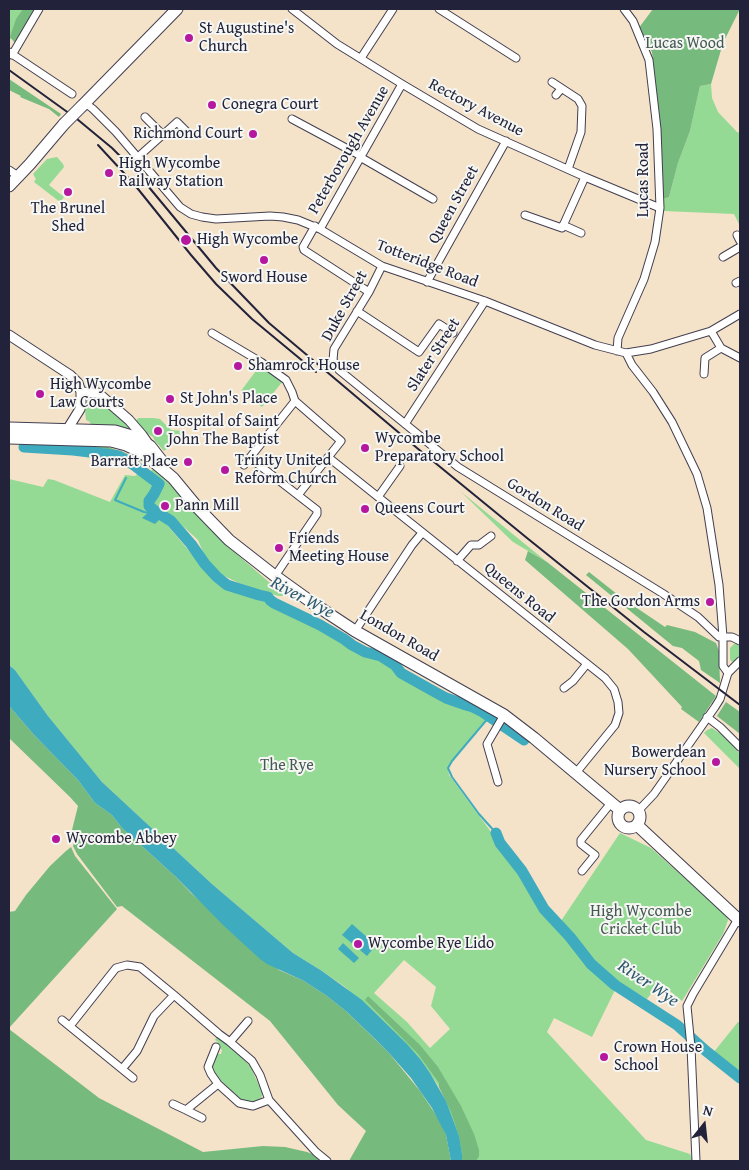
<!DOCTYPE html>
<style>
body{margin:0}
#map{position:relative;width:749px;height:1170px;overflow:hidden;background:#f4e2c9;font-family:"Gentium Book Plus",serif}
canvas{display:block}
.frame{position:absolute;inset:0;border:10px solid #22223b;pointer-events:none}
.north{position:absolute;left:679px;top:1100px;width:50px;height:50px;-webkit-text-stroke:4px #f6f6f2;paint-order:stroke;rotate:16deg;font-size:14px;font-weight:700;line-height:20px;text-align:center;color:#22223b}
.north::after{content:'';display:block;margin:auto;width:18px;height:22px;background:#22223b;clip-path:polygon(50% 0,100% 100%,50% 72%,0 100%)}
</style>
<div id="map">
<canvas width="749" height="1170"></canvas>
<div class="frame"></div>
<div class="north">N</div>
</div>
<script>
const ctx = document.querySelector('canvas').getContext('2d');
ctx.lineJoin = 'round';
function fill(path, color) { ctx.fillStyle = color; ctx.fill(path, 'evenodd'); }
const toPath = rows => new Path2D(rows.map(r => 'M' + r).join(''));
function trace(path, color, width, dash) { ctx.strokeStyle = color; ctx.lineWidth = width; ctx.lineCap = dash ? 'butt' : 'round'; ctx.setLineDash(dash || []); ctx.stroke(path); }
function drawText(font, color, halo, rows, align = 'center') {
  ctx.font = font + ' "Gentium Book Plus",serif'; ctx.lineWidth = 4; ctx.setLineDash([]); ctx.textBaseline = 'middle'; ctx.strokeStyle = halo; ctx.fillStyle = color; for (const [text, x, y, turn = 0] of rows) {
    ctx.save(); ctx.translate(x, y); ctx.rotate((+turn || 0) * Math.PI / 180); ctx.textAlign = isNaN(turn) ? turn : align; if (halo) ctx.strokeText(text, 0, 0); ctx.fillText(text, 0, 0); ctx.restore();
  }
}
const green = toPath([
 [9,9,37,9,17,43,14,42,13,39,9,39],
 [711,84,712,98,718,112,737,132,740,133,740,226,734,214,664,211,663,199,669,197,678,163,690,131,700,86],
 [57,157,63,164,64,167,49,185,64,197,60,202,34,182,36,179,33,174,47,159],
 [261,364,283,381,262,407,241,391],
 [93,395,102,399,136,433,91,426,90,422,86,420,85,410,88,398],
 [139,418,153,418,160,419,171,430,184,431,169,447,164,451,155,441,153,437,140,428,136,422,137,419],
 [154,468,184,499,188,506,225,544,285,596,279,596,268,593,239,583,220,574,211,565,203,552,198,540,173,517,168,524,168,526,205,570,214,578,224,585,241,591,254,595,314,624,375,656,424,687,451,701,463,705,472,710,486,719,450,763,448,767,449,775,494,836,493,838,498,843,502,852,507,856,546,915,565,935,576,951,595,973,616,988,592,1037,554,1018,547,1032,646,1140,690,1154,692,1159,692,1161,462,1161,462,1154,446,1101,439,1087,421,1060,345,987,322,971,293,953,212,884,102,782,48,716,15,670,9,665,9,479,43,487,48,479,54,480,110,502,125,475,135,476,140,472,146,476],
 [404,960,436,987,431,1006,450,1029,430,1048,407,1022,374,993],
 [460,491,547,562,513,542],
 [734,644,737,644,740,646,740,657,733,662,731,661,730,659,730,648],
 [712,728,725,737,740,754,740,769,704,733,707,730],
 [620,833,651,848,727,916,728,920,723,934,682,1001,665,987,660,987,654,990,647,999,617,981,605,972,594,962,582,945,581,945,561,921],
 [738,1022,740,1022,740,1074,713,1053],
 [217,1036,236,1051,250,1066,263,1094,261,1098,258,1100,252,1102,246,1102,240,1100,212,1071,211,1064,214,1056,217,1054,221,1054,222,1050,220,1048,218,1042,215,1040]
]);
const forest = toPath([
 [23,9,37,9,17,43,15,43,10,37,16,19],
 [653,9,740,9,723,43,711,84,700,86,690,131,678,163,669,197,663,199,660,127,652,52,638,29],
 [9,79,61,114,59,117,49,109,20,97,21,96,9,90],
 [25,443,108,447,142,459,139,462,124,455,102,448,25,448],
 [528,551,547,562,716,696,699,722,681,709,682,707,628,649,525,560],
 [589,572,622,598,665,627,667,625,695,632,716,643,719,651,720,683,701,670,699,661,682,648,673,646,586,575],
 [726,702,740,712,740,734,717,716],
 [9,706,35,736,78,780,95,803,112,815,122,828,176,877,191,893,279,970,304,981,327,996,347,1012,389,1053,420,1091,440,1121,446,1135,451,1161,349,1161,366,1131,338,1105,270,1021,122,906,117,907,77,854,73,846,76,835,72,830,78,806,70,797,9,738],
 [71,847,75,856,117,909,9,1028,9,912,15,911,26,895,50,866,66,851],
 [368,996,420,1045,438,1067,461,1106,474,1134,479,1150,479,1156,476,1161,462,1161,462,1154,459,1136,451,1112,439,1087,439,1083,418,1054,365,1000],
 [9,1029,99,1098,203,1152,263,1146,285,1147,307,1152,312,1154,320,1161,9,1161]
]);
const water = toPath([
 [154,505,157,507,163,516,155,524,142,518,150,511,151,506],
 [9,665,15,670,48,716,102,782,212,884,293,953,322,971,362,1000,407,1044,421,1060,430,1073,446,1101,459,1136,462,1154,462,1161,451,1161,446,1135,432,1108,411,1078,389,1053,375,1039,347,1012,327,996,304,981,267,964,260,959,223,925,176,877,122,828,112,815,95,803,78,780,35,736,9,706],
 [352,924,376,945,367,956,342,935],
 [343,943,359,958,354,963,338,949]
]);
const stream = toPath([
 [126,478,115,500,144,512,150,513],
 [489,717,452,761,448,768,452,777,479,814,496,833]
]);
const river = toPath([
 [24,447,73,450,98,453,119,456,134,465,159,484,154,494,149,501,149,506,155,511,171,521,191,544,205,564,217,577,227,585,259,595,268,597,270,600,274,603,320,625,344,639,352,645,365,652,381,656,395,665,401,673,435,692,446,698,466,705,473,707,481,711,524,740],
 [496,833,500,843,522,871,544,909,570,937,591,964,615,985,677,1025,706,1051,740,1078]
]);
const minor = toPath([
 [292,9,337,44,402,84,478,129,585,177,660,208],
 [439,9,516,58],
 [9,52,72,94],
 [12,55,39,9],
 [361,58,393,9],
 [552,82,578,99,582,106,581,132,568,169],
 [556,95,561,89],
 [85,103,93,109,116,132,180,207,191,214,202,217,216,219,270,216,283,217,298,220,320,229,382,266,485,301,595,345,626,353,651,349,711,331,740,314],
 [145,117,163,135],
 [292,119,361,156],
 [138,157,177,122,188,133],
 [360,157,433,199],
 [9,170,18,176],
 [525,215,562,228,585,177],
 [563,225,581,233],
 [315,226,303,247,304,250,369,292],
 [320,229,402,84],
 [737,235,740,241],
 [723,257,740,247],
 [382,266,369,292,334,349,333,360,339,370,458,467,662,593,698,617,719,637,723,637,723,666,728,673],
 [427,282,506,141],
 [736,283,740,281],
 [357,311,419,352,439,324,453,333],
 [711,331,721,348,740,358],
 [212,333,261,362,286,380,292,392,295,401],
 [617,351,618,338,644,279,655,242,660,208,657,129,649,60,633,21,624,9],
 [626,353,632,365,653,392,672,422,697,474,707,508,719,585,723,637,732,637,740,641],
 [704,374,705,358,721,348],
 [295,401,341,441,298,495],
 [405,424,485,301],
 [328,457,605,678,614,689,618,702,619,713,615,725,575,774],
 [250,458,317,510,317,514,275,576],
 [244,465,295,401],
 [378,497,400,466],
 [457,561,471,545,479,545,491,536],
 [355,631,412,545,422,533],
 [564,688,573,681,586,665],
 [707,717,720,727,740,747],
 [498,782,487,744,504,715],
 [638,811,654,794,715,707,720,699,728,673,740,661],
 [582,871,595,855,581,844,581,840,611,803],
 [62,1020,133,1078],
 [70,1026,116,968,127,965,140,967,174,995,219,1034,230,1042,252,1061,260,1075,269,1100,316,1152,327,1161],
 [230,1042,248,1021],
 [216,1047,208,1067,211,1074,218,1084],
 [122,1069,137,1051,154,1016,174,995],
 [173,1104,186,1110],
 [202,1118,186,1110,218,1084,239,1103,253,1106,269,1100],
 [696,1161,691,1047,687,1006,693,994,738,919]
]);
const tertiary = toPath([
 [9,335,70,375,78,383,81,392,81,402,80,409,67,430],
 [81,392,98,393,129,420,142,435,149,445]
]);
const primary = toPath([
 [82,106,177,9],
 [9,186,30,164,64,124],
 [9,428,115,431,132,436,150,446,164,464],
 [9,438,111,441,126,445,139,451,148,457,173,478,197,507,229,540,275,576,314,604,355,631,504,715,534,738,620,810],
 '618 817a11 11 0 1 1 22 0a11 11 0 1 1-22 0Z',
 [637,825,740,921]
]);
const rail = toPath([
 [9,70,77,119,112,148,138,174,216,268,269,323,417,448,527,538,644,632,740,705],
 [98,145,134,184,191,255,216,284,252,319,316,372]
]);
const primaryBridge = toPath([
 [64,124,82,106]
]);
const markers = [
 [189,38,5,"#b5179e"],
 [212,105,5,"#b5179e"],
 [253,134,5,"#b5179e"],
 [109,173,5,"#b5179e"],
 [68,192,5,"#b5179e"],
 [186,240,6,"#b5179e"],
 [264,260,5,"#b5179e"],
 [238,366,5,"#b5179e"],
 [40,394,5,"#b5179e"],
 [170,399,5,"#b5179e"],
 [158,431,5,"#b5179e"],
 [365,448,5,"#b5179e"],
 [188,462,5,"#b5179e"],
 [225,470,5,"#b5179e"],
 [165,506,5,"#b5179e"],
 [365,509,5,"#b5179e"],
 [279,548,5,"#b5179e"],
 [710,602,5,"#b5179e"],
 [716,762,5,"#b5179e"],
 [56,839,5,"#b5179e"],
 [358,944,5,"#b5179e"],
 [604,1057,5,"#b5179e"]
];
const poiNames = [
 ["St Augustine's",199,29],
 ["Church",199,47],
 ["Conegra Court",222,105],
 ["Richmond Court",243,134,"right"],
 ["High Wycombe",119,164],
 ["Railway Station",119,182],
 ["The Brunel",68,209,"center"],
 ["Shed",68,227,"center"],
 ["High Wycombe",197,240],
 ["Sword House",264,278,"center"],
 ["Shamrock House",248,366],
 ["High Wycombe",50,385],
 ["Law Courts",50,403],
 ["St John's Place",180,399],
 ["Hospital of Saint",168,422],
 ["John The Baptist",168,440],
 ["Wycombe",375,439],
 ["Preparatory School",375,457],
 ["Trinity United",235,461],
 ["Reform Church",235,479],
 ["Barratt Place",178,462,"right"],
 ["Pann Mill",175,506],
 ["Queens Court",375,509],
 ["Friends",289,539],
 ["Meeting House",289,557],
 ["The Gordon Arms",700,602,"right"],
 ["Bowerdean",706,753,"right"],
 ["Nursery School",706,771,"right"],
 ["Wycombe Abbey",66,839],
 ["Wycombe Rye Lido",368,944],
 ["Crown House",614,1048],
 ["School",614,1066]
];
const parkNames = [
 ["Lucas Wood",685,44],
 ["The Rye",287,766],
 ["High Wycombe",641,912],
 ["Cricket Club",641,930]
];
const streetNames = [
 ["Rectory Avenue",476,108,28],
 ["Peterborough Avenue",349,150,-60],
 ["Lucas Road",644,180,-90],
 ["Queen Street",454,205,-61],
 ["Totteridge Road",427,264,21],
 ["Duke Street",345,306,-61],
 ["Slater Street",434,355,-57],
 ["Gordon Road",545,505,32],
 ["Queens Road",519,593,39],
 ["London Road",399,636,30]
];
const waterNames = [
 ["River Wye",302,598,28],
 ["River Wye",648,984,34]
];
fill(green, '#94da94');
fill(forest, '#77ba7e');
fill(water, '#3fabbe');
trace(stream, '#3fabbe', 2);
trace(river, '#3fabbe', 11);
trace(minor, '#423f50', 9);
trace(tertiary, '#423f50', 11);
trace(primary, '#423f50', 13);
trace(minor, '#fff', 7);
trace(tertiary, '#fff', 9);
trace(primary, '#fff', 11);
trace(rail, '#22223b', 2);
trace(primaryBridge, '#423f50', 13, []);
trace(primaryBridge, '#fff', 11);
for (const [x, y, r, color] of markers) { const dot = new Path2D(); dot.arc(x, y, r, 0, 2 * Math.PI); ctx.fillStyle = color; ctx.fill(dot); trace(dot, '#f6f6f2', 2); }
drawText('16px', '#22223b', '#f6f6f2', poiNames, 'left');
drawText('16px', '#445956', '#f6f6f2', parkNames);
drawText('16px', '#22223b', '#f6f6f2', streetNames);
drawText('italic 18px', '#2e596f', '#f6f6f2', waterNames);
</script>
